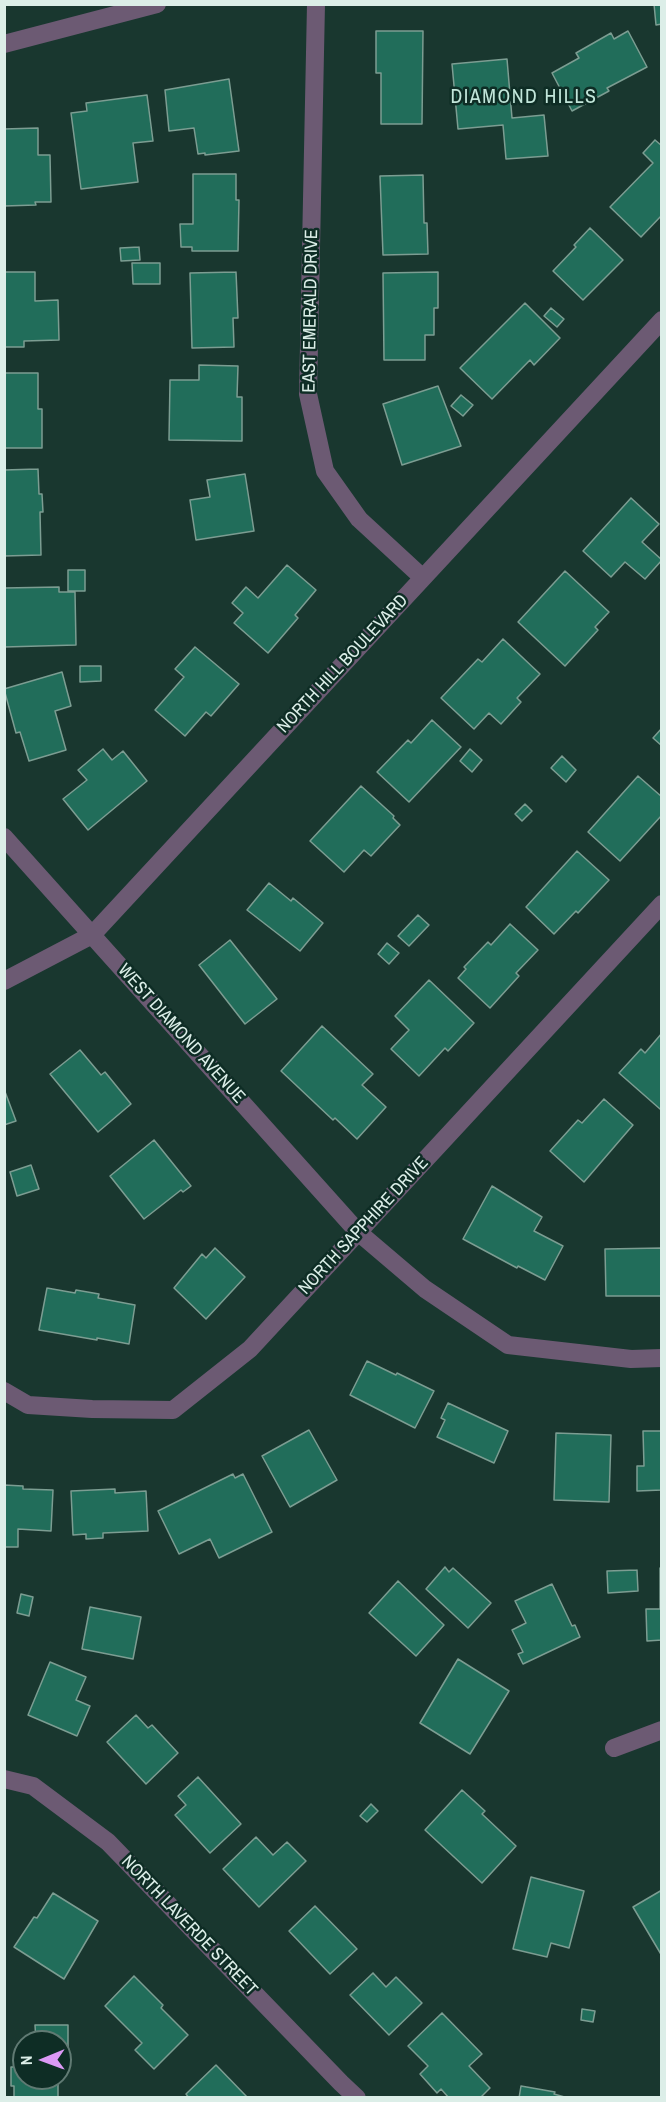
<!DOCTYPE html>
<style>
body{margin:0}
#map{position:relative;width:666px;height:2102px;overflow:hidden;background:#19372f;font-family:"Archivo Narrow",sans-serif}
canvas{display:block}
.frame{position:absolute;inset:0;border:6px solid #dceee8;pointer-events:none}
.north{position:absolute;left:12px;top:2030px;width:60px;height:60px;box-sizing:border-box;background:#0e2d25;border:2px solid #607a73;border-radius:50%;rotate:269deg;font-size:16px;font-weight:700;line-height:24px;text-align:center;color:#dceee8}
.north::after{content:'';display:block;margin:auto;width:21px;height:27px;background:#db99f5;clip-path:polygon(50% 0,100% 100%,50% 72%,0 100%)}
</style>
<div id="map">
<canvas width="666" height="2102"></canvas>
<div class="frame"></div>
<div class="north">N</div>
</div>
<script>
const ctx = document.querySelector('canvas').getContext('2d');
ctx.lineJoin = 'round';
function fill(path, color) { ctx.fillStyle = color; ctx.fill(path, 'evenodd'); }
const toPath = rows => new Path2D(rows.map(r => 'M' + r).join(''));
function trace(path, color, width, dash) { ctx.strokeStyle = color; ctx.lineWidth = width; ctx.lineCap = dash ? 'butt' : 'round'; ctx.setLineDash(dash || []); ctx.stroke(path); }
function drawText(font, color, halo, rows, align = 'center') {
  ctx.font = font + ' "Archivo Narrow",sans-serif'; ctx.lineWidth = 5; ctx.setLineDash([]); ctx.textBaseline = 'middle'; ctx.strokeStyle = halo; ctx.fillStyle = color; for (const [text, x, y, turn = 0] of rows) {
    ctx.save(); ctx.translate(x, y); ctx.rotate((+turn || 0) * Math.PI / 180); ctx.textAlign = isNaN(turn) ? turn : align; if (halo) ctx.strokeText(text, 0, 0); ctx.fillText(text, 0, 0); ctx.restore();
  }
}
const building = toPath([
 [654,4,662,4,662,24,656,25,654,4],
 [376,31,423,31,422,124,381,124,381,73,376,73,376,31],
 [628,31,647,67,607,88,609,91,572,111,552,73,579,58,576,53,611,33,614,39,628,31],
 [507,59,512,118,544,115,548,156,506,159,503,125,458,129,452,64,507,59],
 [229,79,239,151,205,155,205,153,198,154,194,128,169,131,165,90,229,79],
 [147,95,153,141,133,143,138,182,81,189,71,113,87,111,86,103,147,95],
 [38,128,38,155,50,155,51,202,35,202,36,205,4,206,4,129,38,128],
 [655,140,662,146,662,215,641,237,610,207,653,163,643,153,655,140],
 [193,174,236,174,236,200,239,200,238,251,192,251,192,247,181,247,180,224,193,224,193,174],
 [423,175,424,223,427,223,428,254,383,255,380,176,423,175],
 [590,228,623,260,583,300,553,271,576,247,574,245,590,228],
 [139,247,140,260,121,261,120,248,139,247],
 [132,263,160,263,160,284,133,284,132,263],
 [4,272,35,272,35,301,58,300,59,340,24,341,24,347,4,347,4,272],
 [236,272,238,318,233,318,234,347,192,348,190,273,236,272],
 [438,272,438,308,434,308,434,335,425,335,425,360,384,360,383,273,438,272],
 [525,303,560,338,534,365,530,360,492,399,460,368,525,303],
 [551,308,564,319,557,327,544,316,551,308],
 [199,365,238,366,237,397,242,397,242,441,169,440,170,380,199,380,199,365],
 [4,373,38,373,38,409,42,409,42,448,4,448,4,373],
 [438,386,461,446,402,465,383,404,438,386],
 [461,395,473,405,463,416,451,406,461,395],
 [38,469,39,494,42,494,43,512,40,512,41,555,4,556,4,470,38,469],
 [245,474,254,531,196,540,190,500,210,497,207,480,245,474],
 [631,498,659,524,642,542,662,560,645,579,625,562,611,577,583,551,631,498],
 [287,565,316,590,295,615,298,618,268,653,234,623,243,613,232,603,246,587,258,598,287,565],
 [68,570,85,570,85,591,68,591,68,570],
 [565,571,609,612,595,627,598,630,565,666,518,622,565,571],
 [59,587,59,592,75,592,76,645,4,647,4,588,59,587],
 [503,639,540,674,517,698,521,702,501,724,489,713,474,729,441,698,478,659,482,662,503,639],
 [195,647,239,684,211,716,206,712,185,736,155,710,184,677,175,669,195,647],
 [80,666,101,666,101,681,80,682,80,666],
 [62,672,71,706,55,711,66,750,29,761,20,732,16,733,4,689,62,672],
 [432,720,461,747,409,802,377,772,408,740,411,743,432,720],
 [662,728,662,746,653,738,662,728],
 [103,749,112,760,123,751,147,781,88,830,63,799,87,780,78,770,103,749],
 [470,749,482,760,472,772,460,761,470,749],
 [562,756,576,770,566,782,551,768,562,756],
 [638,776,662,797,662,815,620,861,588,832,638,776],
 [361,786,394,816,393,818,400,825,371,856,364,850,344,872,310,841,361,786],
 [525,804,532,811,522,821,515,814,525,804],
 [577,851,609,880,578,913,576,911,554,934,526,907,577,851],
 [269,883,291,901,293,898,323,923,300,951,247,910,269,883],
 [418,915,429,925,409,946,398,936,418,915],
 [510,924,538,950,516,973,519,976,490,1008,458,978,466,969,464,967,488,942,491,945,510,924],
 [230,940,277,999,245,1024,199,965,230,940],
 [387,943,399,953,389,964,378,954,387,943],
 [429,980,474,1023,448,1051,445,1048,419,1076,391,1049,409,1030,395,1016,429,980],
 [322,1026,373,1074,362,1085,386,1107,357,1139,335,1118,333,1120,281,1071,322,1026],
 [662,1033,662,1107,660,1109,619,1073,641,1049,645,1053,662,1033],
 [80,1050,101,1075,105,1072,131,1104,98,1132,50,1074,80,1050],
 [4,1089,16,1121,4,1125,4,1089],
 [604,1099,633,1125,584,1182,550,1151,578,1120,582,1123,604,1099],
 [154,1140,191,1186,183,1192,181,1190,144,1219,110,1176,154,1140],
 [31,1165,39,1189,17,1196,10,1172,31,1165],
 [492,1186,542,1217,534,1231,563,1246,545,1280,518,1266,517,1268,463,1239,492,1186],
 [215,1248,245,1277,206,1319,174,1288,202,1254,206,1258,215,1248],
 [662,1248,662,1296,606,1296,605,1249,662,1248],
 [47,1288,75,1293,76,1290,99,1294,98,1298,135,1305,129,1344,97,1338,97,1340,39,1330,47,1288],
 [367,1361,396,1375,397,1373,434,1391,415,1428,350,1395,367,1361],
 [448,1403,508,1431,494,1463,437,1437,445,1420,441,1418,448,1403],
 [309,1430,337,1480,290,1507,262,1456,309,1430],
 [643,1431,662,1431,662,1490,637,1491,637,1466,644,1466,643,1431],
 [556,1433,611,1435,609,1502,554,1500,556,1433],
 [233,1474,235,1478,243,1474,272,1532,219,1558,210,1539,179,1554,158,1511,233,1474],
 [4,1485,23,1486,23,1489,53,1490,51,1531,18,1529,18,1547,4,1547,4,1485],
 [115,1489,115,1493,146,1491,148,1531,103,1533,103,1538,86,1539,86,1534,73,1535,71,1491,115,1489],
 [445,1567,449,1572,453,1568,491,1603,468,1628,426,1589,445,1567],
 [660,1568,662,1568,662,1640,647,1641,646,1609,660,1609,660,1568],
 [637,1570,638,1591,608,1593,607,1571,637,1570],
 [398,1581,444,1625,416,1656,369,1613,398,1581],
 [552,1584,572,1626,575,1625,580,1637,523,1664,518,1654,523,1652,512,1630,526,1623,515,1601,552,1584],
 [21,1594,33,1597,29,1616,17,1613,21,1594],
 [90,1607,141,1617,133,1659,82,1649,90,1607],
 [458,1659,509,1691,470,1754,420,1723,458,1659],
 [50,1662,86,1677,76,1700,90,1706,77,1736,28,1715,50,1662],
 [136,1715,148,1728,152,1725,178,1753,146,1784,107,1742,136,1715],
 [198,1777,241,1824,210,1853,175,1815,186,1805,178,1796,198,1777],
 [462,1790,485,1811,482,1814,516,1846,482,1883,425,1830,462,1790],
 [371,1804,378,1811,367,1822,360,1816,371,1804],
 [256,1837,273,1855,287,1842,306,1861,259,1907,223,1869,256,1837],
 [531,1877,584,1891,569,1948,551,1943,547,1957,513,1949,531,1877],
 [662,1890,662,1956,633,1907,662,1890],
 [53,1893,98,1921,64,1979,14,1947,34,1917,37,1918,53,1893],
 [315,1906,357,1949,330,1974,289,1931,315,1906],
 [373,1973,386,1987,396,1977,422,2003,389,2035,350,1995,373,1973],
 [134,1976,163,2005,161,2008,188,2035,154,2069,135,2050,142,2043,105,2006,134,1976],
 [582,2009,595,2011,593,2022,581,2020,582,2009],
 [442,2013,482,2054,469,2066,490,2088,480,2098,449,2098,441,2089,437,2093,420,2074,428,2066,408,2046,442,2013],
 [35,2025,68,2025,68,2072,60,2072,60,2042,36,2042,35,2025],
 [216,2065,248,2098,189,2098,186,2094,216,2065],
 [11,2067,24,2067,24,2078,58,2078,58,2098,14,2098,14,2086,11,2086,11,2067],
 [521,2086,555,2092,554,2094,568,2098,519,2098,521,2086]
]);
const minor = toPath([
 [316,4,308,394,325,471,359,519,423,578],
 [4,44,157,4],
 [4,837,358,1232,425,1289,508,1345,631,1359,662,1358],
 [4,981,92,935,662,320],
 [4,1391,28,1405,92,1409,173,1410,250,1349,662,904],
 [614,1748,662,1730],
 [4,1779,33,1786,108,1842,341,2083,357,2098]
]);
const streetNames = [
 ["EAST EMERALD DRIVE",311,311,-89],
 ["NORTH HILL BOULEVARD",343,664,-47],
 ["WEST DIAMOND AVENUE",181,1034,48],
 ["NORTH SAPPHIRE DRIVE",364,1226,-47],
 ["NORTH LAVERDE STREET",189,1926,46]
];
const neighbourhoodNames = [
 ["DIAMOND HILLS",524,98]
];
fill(building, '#216d5a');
trace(building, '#7c9d92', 1.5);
trace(minor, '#6c5a73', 18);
drawText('18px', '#dceee8', '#0e2d25', streetNames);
ctx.letterSpacing = '1.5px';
drawText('20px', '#c2e6da', '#0e2d25', neighbourhoodNames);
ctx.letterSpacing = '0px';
</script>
